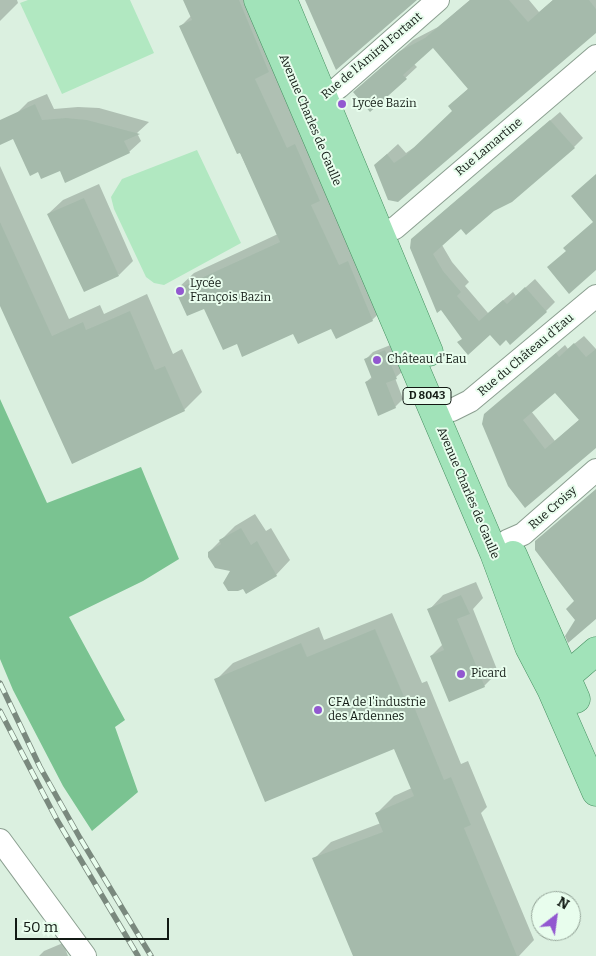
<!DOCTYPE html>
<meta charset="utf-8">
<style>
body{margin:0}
#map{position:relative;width:596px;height:956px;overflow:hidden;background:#dbf0e0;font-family:Bitter,serif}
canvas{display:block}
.north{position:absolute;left:531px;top:891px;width:50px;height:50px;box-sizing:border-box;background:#e8fded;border:1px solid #92a296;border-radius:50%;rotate:30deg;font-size:14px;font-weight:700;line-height:20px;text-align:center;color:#121a14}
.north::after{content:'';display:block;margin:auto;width:18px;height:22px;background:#9258d0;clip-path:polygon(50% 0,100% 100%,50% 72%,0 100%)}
.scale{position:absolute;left:15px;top:918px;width:154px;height:22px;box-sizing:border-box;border:2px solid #121a14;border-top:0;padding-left:6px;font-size:15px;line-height:18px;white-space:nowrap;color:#121a14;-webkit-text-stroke:4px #e8fded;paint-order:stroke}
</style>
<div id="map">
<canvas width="596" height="956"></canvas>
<div class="north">N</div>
<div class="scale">50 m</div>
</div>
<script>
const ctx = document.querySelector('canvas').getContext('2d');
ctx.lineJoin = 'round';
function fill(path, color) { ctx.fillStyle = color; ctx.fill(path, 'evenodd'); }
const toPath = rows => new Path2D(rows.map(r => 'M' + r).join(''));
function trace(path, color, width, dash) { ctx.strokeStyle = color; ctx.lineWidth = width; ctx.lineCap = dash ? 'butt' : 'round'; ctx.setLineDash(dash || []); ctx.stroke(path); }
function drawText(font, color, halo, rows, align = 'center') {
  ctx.font = font + ' Bitter,serif'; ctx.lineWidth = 4; ctx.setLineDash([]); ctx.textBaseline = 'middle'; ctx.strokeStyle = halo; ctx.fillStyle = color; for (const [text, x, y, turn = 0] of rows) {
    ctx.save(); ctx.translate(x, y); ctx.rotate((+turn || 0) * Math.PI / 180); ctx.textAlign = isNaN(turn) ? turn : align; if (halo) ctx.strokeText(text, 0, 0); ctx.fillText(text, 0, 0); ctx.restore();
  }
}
const green = toPath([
 [28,0,130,0,154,53,62,94,20,3],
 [197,150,241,243,164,285,154,283,146,277,114,209,111,197,122,179]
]);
const forest = toPath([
 [0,399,47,503,141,467,179,559,143,581,69,617,125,720,115,727,138,792,92,831,63,786,13,690,0,659]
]);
const shadow = toPath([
 [0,0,17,0,18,3,0,21],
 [184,0,263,0,390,303,372,320,237,343,205,307,176,290,194,273,278,234,181,26,191,16],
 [470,0,529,0,539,12,553,0,596,0,596,31,398,201,375,165,398,144,406,153,419,144,453,111,449,106,469,88,433,46,414,64,417,67,370,111,365,82,413,40,438,27],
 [47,94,54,109,78,107,99,108,149,122,137,133,141,141,129,152,60,169,17,113,28,102],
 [560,112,583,138,574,147,462,227,442,245,452,262,469,282,465,286,488,313,513,292,516,296,535,279,555,302,546,311,506,339,490,334,463,338,422,230],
 [0,166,69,319,100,305,104,314,147,294,173,354,182,349,202,392,184,410,72,462,0,303],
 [99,184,133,261,119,275,48,214,63,200],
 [584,336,596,349,596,446,526,506,495,406,565,345,568,349],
 [556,391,580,419,555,441,531,411],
 [393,344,404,370,395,378,403,399,395,407,366,382,373,376,366,359,373,352],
 [255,514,266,531,271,528,290,560,276,575,231,570,209,552,235,526],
 [476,582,483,598,473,609,498,672,484,686,431,656,443,644,429,610,443,595],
 [392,613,422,683,427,681,461,764,468,761,487,807,481,813,534,940,519,956,354,956,314,859,331,842,381,823,377,813,394,796,412,788,394,747,216,680,233,663,319,627,324,640],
 [63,943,68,956,39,956,44,951]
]);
const building = toPath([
 [183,0,239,0,269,72,255,79,287,148,295,144,320,201,311,205,339,265,348,261,373,321,336,339,331,329,298,344,293,334,242,357,237,344,223,350,204,309,187,316,175,290,280,242,240,153,237,154,179,26,192,20],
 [305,0,417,0,336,70],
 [470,0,509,0,528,22,553,0,589,0,596,9,596,33,398,202,388,200,374,165,387,154,394,163,407,154,452,111,448,106,468,89,433,48,403,75,407,79,370,112,353,92,400,51,425,38],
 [35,104,42,120,66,118,87,120,140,134,124,141,130,153,65,183,60,171,41,179,38,172,30,176,13,139,0,145,0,120],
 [550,120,575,148,512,202,494,211,466,235,461,229,433,254,443,271,461,292,457,296,479,321,503,300,507,304,525,287,547,312,510,345,506,340,500,346,490,335,468,355,457,342,462,339,441,310,437,313,410,248,411,239],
 [596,174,596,270,569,294,547,267,566,251,563,248,593,222,571,196],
 [84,198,119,276,84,292,47,214],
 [0,222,52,336,83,322,86,330,130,311,155,370,165,366,185,411,72,464,0,306],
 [574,343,586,357,596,349,596,448,525,508,508,486,482,424,484,414,556,353,559,357],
 [555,393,579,420,545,449,523,420],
 [385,350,397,379,386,383,396,408,378,416,365,382,372,379,364,359],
 [596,489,596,619,568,643,565,636,575,620,566,609,574,601,535,550,535,541],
 [241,528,251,545,257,541,277,576,246,594,243,589,238,591,228,591,223,583,230,571,215,568,208,557,208,552,221,544,219,540],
 [461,595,470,614,457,619,485,687,449,702,430,656,444,650,427,609],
 [375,629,405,699,410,697,444,780,451,777,471,825,464,828,517,956,353,956,312,858,383,832,375,813,414,796,394,749,265,802,214,679,301,643,307,657]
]);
const street = toPath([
 [309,105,324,98,339,87,438,0],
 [380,233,395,228,596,56],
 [452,410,470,401,596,296],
 [507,541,523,534,596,470],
 [0,840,85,956]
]);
const primary = toPath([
 [258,0,494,553,529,647,551,689,596,792],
 [283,0,429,352],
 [513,555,576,699],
 [552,689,596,651]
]);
const rail = toPath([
 [0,683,40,767,80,838,151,956],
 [0,711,57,820,138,956]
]);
const markers = [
 [342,104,5,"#9258d0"],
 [180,291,5,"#9258d0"],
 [377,360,5,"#9258d0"],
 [461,674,5,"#9258d0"],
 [318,710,5,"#9258d0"]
];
const shields = [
 [427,396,48]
];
const shieldNames = [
 ["D 8043",427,396]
];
const streetNames = [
 ["Rue de l'Amiral Fortant",372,56,-40],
 ["Avenue Charles de Gaulle",310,120,67],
 ["Rue Lamartine",489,147,-40],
 ["Rue du Château d'Eau",526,355,-40],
 ["Avenue Charles de Gaulle",468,493,67],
 ["Rue Croisy",553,508,-41]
];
const poiNames = [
 ["Lycée Bazin",352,104],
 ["Lycée",190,284],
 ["François Bazin",190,298],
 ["Château d'Eau",387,360],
 ["Picard",471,674],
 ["CFA de l'industrie",328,703],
 ["des Ardennes",328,717]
];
fill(green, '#b1e8c1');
fill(forest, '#7ac391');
fill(shadow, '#0003');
fill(building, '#a5baab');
trace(street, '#8b9f90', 24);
trace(primary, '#469061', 29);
trace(street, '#fff', 22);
trace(primary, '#a1e3b9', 28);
trace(rail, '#7a897e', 5.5);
trace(rail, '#e8fded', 4, [11]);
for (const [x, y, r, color] of markers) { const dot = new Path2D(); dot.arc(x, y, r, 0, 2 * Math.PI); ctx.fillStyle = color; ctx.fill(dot); trace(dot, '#e8fded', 2); }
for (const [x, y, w] of shields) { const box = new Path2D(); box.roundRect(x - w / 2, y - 8.5, w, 17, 4); ctx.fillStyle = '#e8fded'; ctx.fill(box); trace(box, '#121a14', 1); }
drawText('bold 11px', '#121a14', null, shieldNames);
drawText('12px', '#121a14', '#e8fded', streetNames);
drawText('12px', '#121a14', '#e8fded', poiNames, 'left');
</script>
